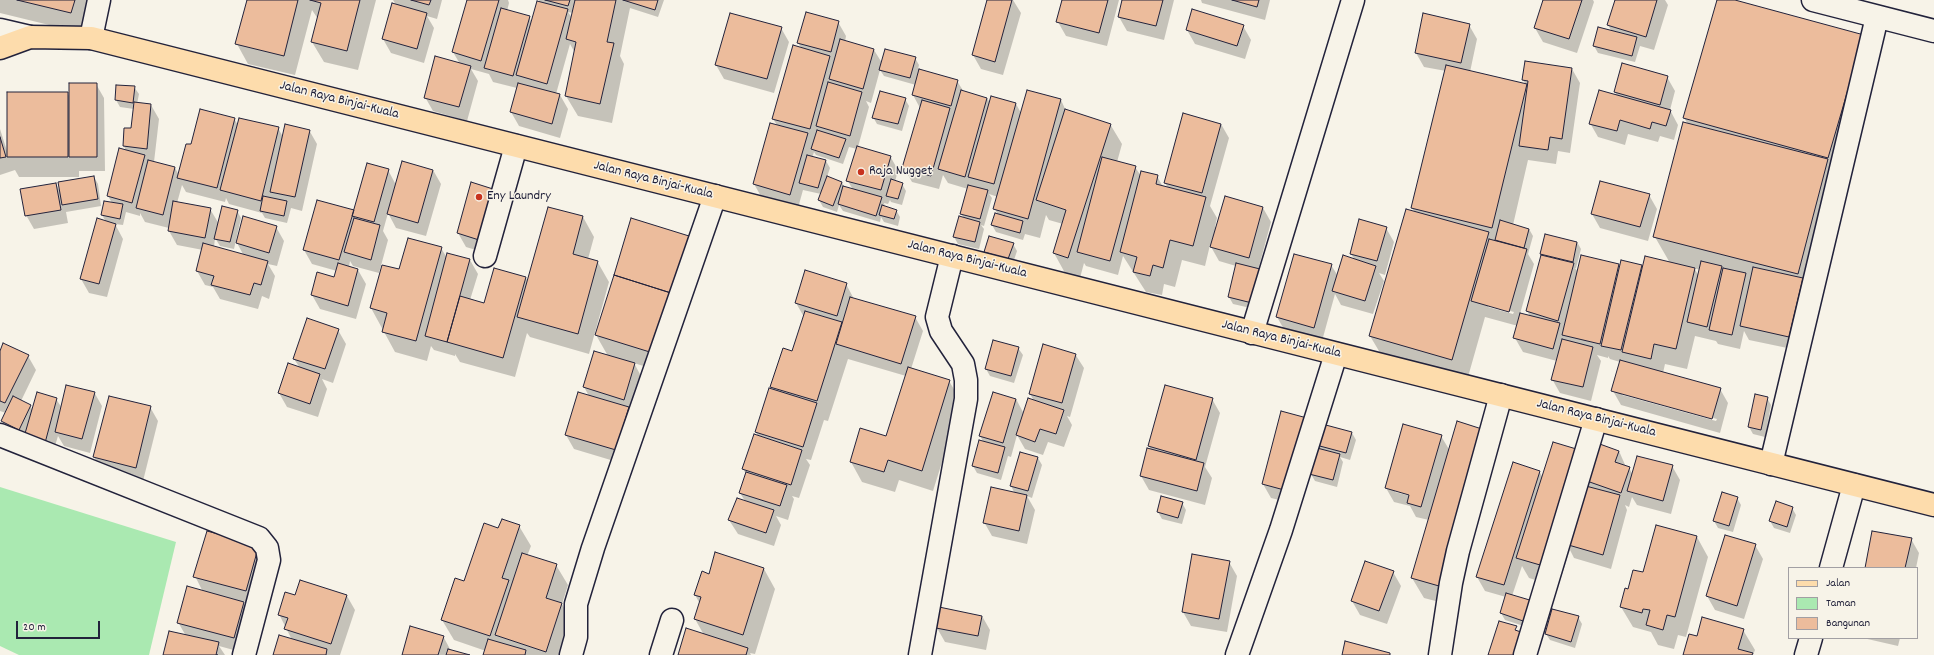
<!DOCTYPE html>
<style>
body{margin:0}
#map{position:relative;width:1934px;height:655px;overflow:hidden;background:#f7f3e8;font-family:Dekko,sans-serif}
canvas{display:block}
.legend{position:absolute;left:1788px;top:567px;width:130px;height:72px;box-sizing:border-box;background:#f7f3e8;border:1px solid #a29fa3;margin:0;padding:5px 7px;list-style:none;font-size:12px;color:#22223b}
.legend li{display:flex;align-items:center;gap:8px;height:20px}
.legend b{width:20px;border:1px solid #a29fa3}
.scale{position:absolute;left:16px;top:621px;width:84px;height:18px;box-sizing:border-box;border:2px solid #22223b;border-top:0;padding-left:5px;font-size:12px;line-height:14px;white-space:nowrap;color:#22223b;-webkit-text-stroke:3px #f7f3e8;paint-order:stroke}
</style>
<div id="map">
<canvas width="1934" height="655"></canvas>
<ul class="legend">
<li><b style="height:5px;background:#fddcac"></b>Jalan</li>
<li><b style="height:11px;background:#aae9b1"></b>Taman</li>
<li><b style="height:11px;background:#ecbc9c"></b>Bangunan</li>
</ul>
<div class="scale">20 m</div>
</div>
<script>
const ctx = document.querySelector('canvas').getContext('2d');
ctx.lineJoin = 'round';
function fill(path, color) { ctx.fillStyle = color; ctx.fill(path, 'evenodd'); }
const toPath = rows => new Path2D(rows.map(r => 'M' + r).join(''));
function trace(path, color, width, dash) { ctx.strokeStyle = color; ctx.lineWidth = width; ctx.lineCap = dash ? 'butt' : 'round'; ctx.setLineDash(dash || []); ctx.stroke(path); }
function drawText(font, color, halo, rows, align = 'center') {
  ctx.font = font + ' Dekko,sans-serif'; ctx.lineWidth = 3; ctx.setLineDash([]); ctx.textBaseline = 'middle'; ctx.strokeStyle = halo; ctx.fillStyle = color; for (const [text, x, y, turn = 0] of rows) {
    ctx.save(); ctx.translate(x, y); ctx.rotate((+turn || 0) * Math.PI / 180); ctx.textAlign = isNaN(turn) ? turn : align; if (halo) ctx.strokeText(text, 0, 0); ctx.fillText(text, 0, 0); ctx.restore();
  }
}
const green = toPath([
 [0,487,176,542,149,655,19,655,0,646]
]);
const shadow = toPath([
 [0,0,91,0,82,33,0,13],
 [248,0,376,0,358,70,324,62,312,42,318,19,312,10,295,75,248,64,237,44],
 [393,0,442,0,437,19,427,16,434,28,424,63,391,53,383,39,393,4,396,5],
 [468,0,508,0,509,3,507,11,529,17,532,23,540,3,539,0,664,0,658,17,630,8,620,56,624,64,612,123,578,116,566,96,575,53,570,44,556,94,560,95,568,109,560,138,519,126,511,112,517,88,493,82,489,74,471,69,478,81,467,121,433,111,425,97,460,64,453,52],
 [568,12,573,13,572,18],
 [988,0,1013,0,1021,13,1003,75,981,69,973,55],
 [1063,0,1119,0,1107,46,1066,36,1058,22],
 [1124,0,1174,0,1164,40,1127,31,1119,17],
 [1201,0,1270,0,1265,20,1202,3],
 [1544,0,1593,0,1594,2,1577,53,1543,42,1535,28],
 [1616,0,1665,0,1668,5,1654,50,1640,46,1635,62,1598,53,1594,46,1612,32,1608,25],
 [1718,0,1732,0,1863,36,1797,350,1749,340,1744,331,1740,349,1718,344,1716,341,1695,336,1687,369,1665,364,1663,373,1720,389,1728,403,1720,433,1621,405,1613,391,1620,362,1610,359,1608,356,1608,358,1597,355,1601,361,1591,401,1560,393,1552,379,1557,361,1523,352,1515,338,1518,326,1485,317,1466,384,1385,361,1370,336,1415,213,1412,208,1446,71,1424,67,1416,53,1469,25,1477,39,1470,72,1526,85,1523,80,1572,69,1580,83,1570,153,1558,151,1556,164,1528,160,1513,225,1529,229,1533,236,1528,254,1534,264,1520,314,1530,316,1527,311,1542,255,1541,253,1577,242,1581,249,1576,268,1575,268,1578,272,1619,265,1620,268,1641,266,1643,269,1670,263,1655,237,1688,124,1684,118],
 [1694,268,1700,270,1699,276],
 [1488,305,1514,312,1513,314,1488,307],
 [1622,393,1717,419,1716,421,1622,395],
 [838,22,846,36,845,42,874,50,882,63,915,58,919,65,918,69,957,81,964,92,987,98,990,103,1016,104,1021,113,1061,100,1066,111,1110,124,1122,144,1117,162,1135,167,1141,176,1157,176,1163,187,1168,188,1165,183,1221,124,1229,138,1210,206,1217,218,1215,227,1263,208,1271,222,1258,270,1255,309,1233,304,1229,297,1236,266,1219,261,1210,245,1205,266,1182,260,1175,287,1164,284,1162,295,1146,292,1123,256,1118,275,1086,266,1084,263,1080,278,1065,273,1054,253,1063,224,1049,220,1046,215,1040,238,1025,234,1023,240,996,232,992,225,998,215,995,209,998,197,989,194,992,198,984,226,981,225,984,229,979,249,958,244,954,237,964,218,961,214,968,189,948,183,943,175,939,189,912,182,904,168,920,108,913,95,916,85,884,76,880,70,871,103,866,101,869,107,858,147,890,156,898,170,895,182,902,184,906,191,902,205,891,202,890,200,888,204,884,203,885,207,896,210,900,217,898,226,884,222,881,217,880,222,843,211,839,205,837,212,823,207,819,200,821,194,803,190,798,208,762,198,754,184,777,125,773,119,802,49,798,43],
 [849,147,857,149,848,181,853,190,844,187,842,182,827,177,830,168,826,161,812,158,814,152,816,155,843,164],
 [1243,26,1251,40,1245,59,1195,44,1187,30],
 [781,28,789,42,774,93,724,79,716,65],
 [1623,64,1667,77,1675,91,1670,110,1678,125,1674,140,1660,136,1658,142,1628,134,1625,145,1598,137,1590,123,1617,96,1615,92],
 [96,84,104,98,105,171,79,171,79,177,19,177,15,170,0,175,0,129,7,151,67,93,70,97],
 [117,86,134,87,139,94,137,104,151,105,159,119,154,162,175,168,179,175,191,146,234,119,238,125,278,128,283,137,309,130,317,144,302,211,291,208,287,223,265,218,262,213,229,204,226,198,225,202,186,192,182,185,177,203,210,209,219,224,237,211,241,218,234,249,220,246,215,238,214,247,244,256,237,243,276,227,284,241,277,266,268,264,275,276,269,299,262,296,258,309,220,299,213,287,205,285,197,271,203,250,177,245,169,231,169,228,145,222,140,213,140,216,126,212,123,225,115,224,123,239,107,297,89,293,81,279,106,222,102,215,112,203,108,196,126,151,124,146,132,129,134,109,120,107,116,100],
 [905,99,909,106,902,131,877,124,873,117],
 [388,170,396,185,433,170,441,184,426,236,396,228,388,213,383,231,388,240,379,273,353,266,350,261,349,267,358,270,366,284,356,319,320,309,312,295,318,273,335,279,337,271,312,264,304,250,355,211],
 [94,177,98,184,101,206,66,212,68,223,34,229,26,215,56,184,61,193],
 [471,183,486,253,466,247,458,233],
 [1649,195,1657,209,1648,241,1600,228,1592,214],
 [583,217,594,237,588,259,597,261,609,282,589,354,530,337,527,333,515,377,460,362,455,354,455,356,434,350,431,346,427,361,395,352,371,308,400,271,441,248,447,258,470,260,478,274,470,300,485,304,526,278,528,282],
 [1386,228,1394,242,1385,275,1379,273,1384,281,1373,314,1341,305,1335,294,1322,341,1285,331,1277,317,1331,265,1338,276,1355,260,1351,254],
 [688,236,700,256,665,373,634,363,642,378,624,464,574,449,566,435,589,396,584,387,595,352,608,356,596,335],
 [1013,244,1017,251,1012,266,989,259,985,252],
 [846,284,854,299,915,317,923,331,911,369,949,381,961,401,933,491,899,480,895,492,862,482,851,462,886,437,906,376,848,359,828,421,824,420,811,460,806,459,810,465,799,498,792,496,794,499,788,520,776,516,781,525,774,546,738,534,729,520,745,501,740,493,746,474,743,469,758,437,756,432,774,391,771,387,792,352,804,317,796,303],
 [338,330,346,344,333,383,322,379,327,389,318,417,287,407,279,393,300,368,294,359],
 [1018,348,1023,355,1014,383,990,376,986,369],
 [0,353,28,356,36,370,21,401,30,406,33,410,56,399,62,408,94,392,102,406,90,453,64,446,58,436,52,456,27,431,23,436,6,428,2,421,6,413,0,411],
 [1075,354,1084,368,1070,417,1067,416,1072,425,1064,447,1048,442,1043,455,1025,449,1017,435,1011,457,1008,456,1001,480,977,473,973,466,980,442,984,443,980,436,1016,399,1024,414,1034,401,1030,394],
 [1165,386,1212,399,1220,413,1205,467,1212,478,1205,505,1149,490,1141,476,1151,450,1149,446],
 [1756,395,1767,398,1771,405,1765,437,1753,434,1749,427],
 [150,407,158,421,143,481,102,471,94,457],
 [1282,412,1296,504,1271,498,1263,484],
 [1322,425,1352,433,1356,440,1350,460,1340,457,1343,462,1337,487,1315,481,1311,474,1319,450,1317,445],
 [1441,436,1450,451,1451,605,1424,598,1412,578,1429,520,1416,517,1410,506,1394,502,1386,488],
 [1395,490,1414,495,1414,497,1395,492],
 [1619,451,1626,467,1629,468,1633,475,1672,466,1680,480,1671,514,1637,505,1632,497,1629,507,1625,505,1627,510,1611,569,1574,558,1570,550,1558,587,1529,578,1522,566,1512,596,1530,628,1505,620,1501,613,1506,597,1485,591,1477,577,1539,471,1543,478,1583,452],
 [1038,458,1042,465,1032,498,1027,496,1035,510,1027,544,992,536,984,522,1015,494,1011,486],
 [1737,498,1741,505,1733,532,1718,528,1714,521],
 [1182,503,1186,510,1182,524,1162,519,1158,512],
 [1792,508,1796,515,1790,533,1774,528,1770,521],
 [519,526,531,546,527,556,556,565,568,585,562,604,573,624,563,655,484,655,486,651,454,640,442,620,499,529],
 [1726,536,1755,545,1763,559,1744,619,1715,610,1707,596],
 [1697,537,1708,557,1686,637,1678,635,1674,649,1658,645,1651,632,1633,627,1621,607,1629,590,1643,574],
 [1911,539,1919,553,1916,568,1866,568],
 [258,546,266,560,254,604,242,601,251,617,241,652,219,646,225,655,164,655,186,636,178,622,203,592,195,576],
 [1229,562,1237,576,1227,632,1191,626,1183,612],
 [764,569,775,589,755,654,750,653,751,655,679,655,704,635,695,619,700,604,695,595,709,575],
 [1393,572,1401,586,1387,624,1360,615,1352,601],
 [301,581,347,596,355,610,340,655,274,655,292,640,279,614,296,596],
 [982,616,990,630,986,650,945,642,937,628],
 [1578,617,1582,624,1575,648,1550,640,1546,634],
 [1743,630,1755,650,1753,655,1684,655,1698,637],
 [443,636,451,651,466,655,403,655],
 [1863,638,1900,638,1898,646]
]);
const building = toPath([
 [17,0,75,0,71,13,17,0],
 [247,0,298,0,284,56,235,44,247,0],
 [310,0,360,0,347,51,311,42,321,3,310,0],
 [411,0,431,0,429,5,411,0],
 [467,0,499,0,481,61,452,52,467,0],
 [545,0,570,0,568,6,545,0],
 [575,0,616,0,607,42,614,43,600,104,565,96,576,42,566,39,575,0],
 [623,0,658,0,655,10,623,0],
 [987,0,1012,0,995,62,972,55,987,0],
 [1062,0,1108,0,1099,33,1056,22,1062,0],
 [1122,0,1163,0,1156,26,1118,17,1122,0],
 [1232,0,1259,0,1257,7,1232,0],
 [1543,0,1582,0,1569,39,1534,28,1543,0],
 [1615,0,1657,0,1646,37,1607,25,1615,0],
 [1717,0,1735,0,1864,35,1828,158,1683,118,1717,0],
 [537,1,568,9,547,84,516,75,537,1],
 [392,3,427,13,417,49,382,39,392,3],
 [501,8,530,16,513,76,484,68,501,8],
 [1192,9,1244,25,1237,46,1186,30,1192,9],
 [806,12,839,21,831,52,797,43,806,12],
 [730,13,782,27,767,79,715,65,730,13],
 [1423,13,1470,24,1461,63,1415,53,1423,13],
 [1598,27,1637,37,1632,56,1593,46,1598,27],
 [840,39,874,49,863,89,829,79,840,39],
 [793,45,830,56,810,129,772,119,793,45],
 [885,49,916,57,910,78,879,70,885,49],
 [435,56,471,66,459,107,424,98,435,56],
 [1525,61,1572,68,1562,139,1550,137,1548,150,1519,146,1528,81,1522,80,1525,61],
 [1622,63,1668,76,1660,105,1614,92,1622,63],
 [1446,65,1527,84,1492,228,1411,208,1446,65],
 [919,69,958,80,951,106,912,95,919,69],
 [828,82,862,92,850,136,816,126,828,82],
 [69,83,97,83,97,157,69,157,69,83],
 [518,83,560,94,552,124,510,112,518,83],
 [116,85,135,86,133,103,115,100,116,85],
 [961,90,987,98,965,177,938,169,961,90],
 [1027,90,1061,99,1028,219,993,209,1027,90],
 [1599,90,1671,110,1666,126,1652,122,1650,129,1620,120,1617,131,1589,124,1599,90],
 [880,91,906,98,898,124,872,118,880,91],
 [7,92,68,92,68,157,7,157,7,92],
 [991,96,1016,103,994,184,968,177,991,96],
 [922,100,950,108,931,176,902,168,922,100],
 [134,102,151,104,147,149,123,146,124,128,131,128,134,102],
 [200,109,235,118,217,188,177,178,186,144,191,144,200,109],
 [1065,109,1111,124,1068,258,1053,253,1066,210,1036,200,1065,109],
 [1183,113,1221,124,1202,193,1164,183,1183,113],
 [239,118,279,127,261,201,220,190,239,118],
 [1683,122,1828,159,1798,274,1653,237,1683,122],
 [770,123,808,133,790,195,753,184,770,123],
 [285,124,310,130,295,197,270,192,285,124],
 [817,130,846,139,839,158,811,149,817,130],
 [0,137,6,157,0,158,0,137],
 [857,146,891,156,881,190,846,181,857,146],
 [119,148,145,155,132,203,107,196,119,148],
 [807,155,826,160,818,188,799,183,807,155],
 [1102,157,1136,166,1110,261,1077,252,1102,157],
 [148,160,175,167,163,215,136,208,148,160],
 [402,161,433,170,418,223,387,214,402,161],
 [367,163,389,169,374,222,352,216,367,163],
 [1141,171,1158,175,1156,184,1206,197,1193,246,1170,240,1163,268,1153,265,1150,276,1133,272,1137,257,1120,252,1141,171],
 [94,176,98,199,62,205,58,182,94,176],
 [827,176,842,182,833,206,818,200,827,176],
 [891,179,903,183,898,199,886,196,891,179],
 [1600,181,1650,194,1640,227,1591,214,1600,181],
 [471,182,493,189,479,240,457,233,471,182],
 [56,183,61,210,25,216,20,189,56,183],
 [968,185,988,190,980,219,960,214,968,185],
 [843,186,882,197,876,216,838,204,843,186],
 [263,196,287,201,284,216,260,211,263,196],
 [1225,196,1263,207,1249,258,1210,247,1225,196],
 [317,200,354,210,339,260,303,250,317,200],
 [104,201,123,204,120,219,101,215,104,201],
 [173,201,211,208,205,238,168,231,173,201],
 [882,205,897,210,894,219,879,215,882,205],
 [222,206,238,210,230,242,214,239,222,206],
 [548,207,583,216,573,254,598,261,578,334,517,317,548,207],
 [1406,209,1489,232,1452,360,1369,336,1406,209],
 [995,213,1023,221,1020,233,991,225,995,213],
 [243,216,277,226,269,253,236,243,243,216],
 [959,216,980,222,975,242,953,237,959,216],
 [97,218,116,224,99,284,80,279,97,218],
 [354,218,380,225,371,260,344,252,354,218],
 [631,218,689,236,671,293,614,275,631,218],
 [1359,219,1387,227,1377,261,1350,254,1359,219],
 [1500,220,1529,229,1524,248,1495,240,1500,220],
 [1545,234,1577,242,1573,262,1540,254,1545,234],
 [989,236,1014,243,1008,259,984,252,989,236],
 [408,238,442,247,416,341,382,332,387,313,370,308,382,265,399,269,408,238],
 [1489,239,1527,249,1509,312,1471,301,1489,239],
 [203,243,268,261,261,285,254,283,250,295,211,285,214,276,196,271,203,243],
 [447,253,470,259,447,342,425,336,447,253],
 [1294,254,1332,264,1314,328,1276,317,1294,254],
 [1343,255,1376,266,1365,301,1332,291,1343,255],
 [1541,255,1574,263,1558,321,1526,311,1541,255],
 [1581,255,1619,264,1600,344,1562,335,1581,255],
 [1645,256,1695,268,1676,349,1654,344,1651,359,1622,352,1645,256],
 [1621,260,1642,265,1621,350,1601,346,1621,260],
 [1701,261,1722,266,1707,327,1687,322,1701,261],
 [338,263,358,269,348,306,311,295,317,272,334,277,338,263],
 [1236,263,1260,269,1252,303,1228,297,1236,263],
 [1753,267,1803,278,1789,337,1740,326,1753,267],
 [494,268,526,277,503,358,447,342,460,296,484,303,494,268],
 [1723,268,1746,273,1732,335,1709,330,1723,268],
 [805,270,847,283,837,316,795,303,805,270],
 [614,275,671,293,653,353,595,335,614,275],
 [850,297,916,316,901,364,836,344,850,297],
 [805,311,842,322,817,401,770,387,783,348,792,351,805,311],
 [1520,313,1560,323,1553,349,1513,338,1520,313],
 [307,318,339,329,325,369,293,359,307,318],
 [1562,339,1593,347,1583,387,1551,380,1562,339],
 [993,340,1019,347,1011,376,985,369,993,340],
 [3,343,29,355,5,403,0,401,0,351,3,343],
 [1043,344,1076,354,1062,403,1029,394,1043,344],
 [594,351,635,363,624,400,583,387,594,351],
 [1620,360,1721,388,1712,419,1611,391,1620,360],
 [288,363,320,374,310,404,278,393,288,363],
 [908,367,950,380,922,471,888,460,884,472,850,462,860,428,886,436,908,367],
 [66,385,95,392,82,439,55,432,66,385],
 [1165,385,1213,398,1196,460,1148,446,1165,385],
 [769,388,817,403,803,447,755,432,769,388],
 [37,392,57,398,45,443,24,437,37,392],
 [578,392,629,407,616,450,565,435,578,392],
 [993,392,1016,399,1003,443,979,436,993,392],
 [1755,394,1768,397,1761,430,1748,427,1755,394],
 [13,396,31,405,19,430,1,421,13,396],
 [109,396,151,406,136,468,93,457,109,396],
 [1028,398,1064,410,1056,434,1040,429,1035,442,1016,435,1028,398],
 [1281,411,1307,418,1288,491,1262,484,1281,411],
 [1457,421,1485,430,1439,586,1411,578,1457,421],
 [1322,424,1352,432,1346,453,1316,445,1322,424],
 [1403,424,1442,435,1421,507,1407,503,1409,495,1385,488,1403,424],
 [754,434,802,450,791,485,742,469,754,434],
 [979,440,1005,447,998,473,972,466,979,440],
 [1553,442,1583,451,1547,567,1516,558,1553,442],
 [1597,443,1619,451,1615,462,1630,467,1621,493,1584,480,1597,443],
 [1147,448,1204,463,1197,491,1140,476,1147,448],
 [1317,448,1340,454,1333,480,1309,474,1317,448],
 [1020,452,1038,457,1028,491,1010,486,1020,452],
 [1637,456,1673,465,1663,501,1627,491,1637,456],
 [1513,462,1540,471,1504,585,1476,577,1513,462],
 [746,472,787,485,780,506,739,493,746,472],
 [1582,485,1620,495,1603,555,1565,544,1582,485],
 [991,487,1027,495,1019,531,983,523,991,487],
 [1722,492,1738,497,1729,526,1713,521,1722,492],
 [1161,496,1183,502,1178,518,1157,512,1161,496],
 [737,498,774,510,766,533,728,520,737,498],
 [1776,501,1793,507,1787,527,1769,521,1776,501],
 [502,519,520,525,502,578,509,580,490,636,441,620,455,578,464,581,484,523,498,528,502,519],
 [1656,525,1697,536,1675,617,1667,615,1663,630,1646,625,1650,610,1643,609,1642,613,1620,607,1625,588,1628,589,1633,570,1643,572,1656,525],
 [207,531,259,545,246,591,193,577,207,531],
 [1872,531,1912,538,1905,568,1865,568,1872,531],
 [1725,535,1756,544,1737,606,1706,596,1725,535],
 [715,552,764,568,743,635,694,619,701,597,694,595,702,571,709,574,715,552],
 [522,553,557,564,546,598,562,603,546,652,495,635,522,553],
 [1192,554,1230,561,1219,619,1182,612,1192,554],
 [1365,561,1394,571,1379,611,1351,601,1365,561],
 [300,580,347,595,331,644,284,629,288,618,278,615,285,592,295,595,300,580],
 [187,586,244,602,234,638,177,623,187,586],
 [1506,593,1533,601,1526,622,1500,613,1506,593],
 [939,607,982,616,978,636,936,628,939,607],
 [1552,609,1579,616,1571,642,1545,634,1552,609],
 [1702,617,1744,629,1738,649,1753,653,1752,655,1683,655,1689,634,1697,636,1702,617],
 [1499,621,1517,626,1515,630,1527,634,1521,655,1488,655,1499,621],
 [410,626,444,636,438,655,402,655,410,626],
 [686,628,748,648,746,655,678,655,686,628],
 [169,631,219,642,216,655,218,655,163,655,169,631],
 [279,635,327,649,326,655,273,655,279,635],
 [488,639,526,650,525,655,483,655,488,639],
 [1345,641,1390,653,1390,655,1342,655,1345,641],
 [448,649,470,655,446,655,448,649]
]);
const minor = toPath([
 [1813,0,1934,31],
 [0,30,30,37],
 [91,38,99,0],
 [485,256,516,146],
 [1252,333,1353,0],
 [0,435,259,538,267,548,269,560,244,655],
 [1771,464,1877,17],
 [1831,568,1854,485],
 [571,655,576,637,576,604,593,548,715,196],
 [661,655,672,620],
 [920,655,966,399,966,380,963,364,941,331,937,317,952,256],
 [1237,655,1281,530,1336,354],
 [1440,655,1451,583,1458,551,1501,395],
 [1525,655,1596,419],
 [1806,655,1811,638]
]);
const major = toPath([
 [0,48,30,37,91,38,1934,505]
]);
const markers = [
 [861,172,4,"#c8321e"],
 [479,197,4,"#c8321e"]
];
const streetNames = [
 ["Jalan Raya Binjai-Kuala",339,101,14],
 ["Jalan Raya Binjai-Kuala",653,181,14],
 ["Jalan Raya Binjai-Kuala",967,260,14],
 ["Jalan Raya Binjai-Kuala",1281,340,14],
 ["Jalan Raya Binjai-Kuala",1596,419,14]
];
const poiNames = [
 ["Raja Nugget",869,172],
 ["Eny Laundry",487,197]
];
fill(green, '#aae9b1');
fill(shadow, '#0003');
fill(building, '#ecbc9c');
trace(building, '#22223b', 1);
trace(minor, '#22223b', 25);
trace(major, '#22223b', 25);
trace(minor, '#f7f3e8', 22);
trace(major, '#fddcac', 22);
for (const [x, y, r, color] of markers) { const dot = new Path2D(); dot.arc(x, y, r, 0, 2 * Math.PI); ctx.fillStyle = color; ctx.fill(dot); trace(dot, '#f7f3e8', 1.5); }
drawText('14px', '#22223b', '#f7f3e8', streetNames);
drawText('14px', '#22223b', '#f7f3e8', poiNames, 'left');
</script>
